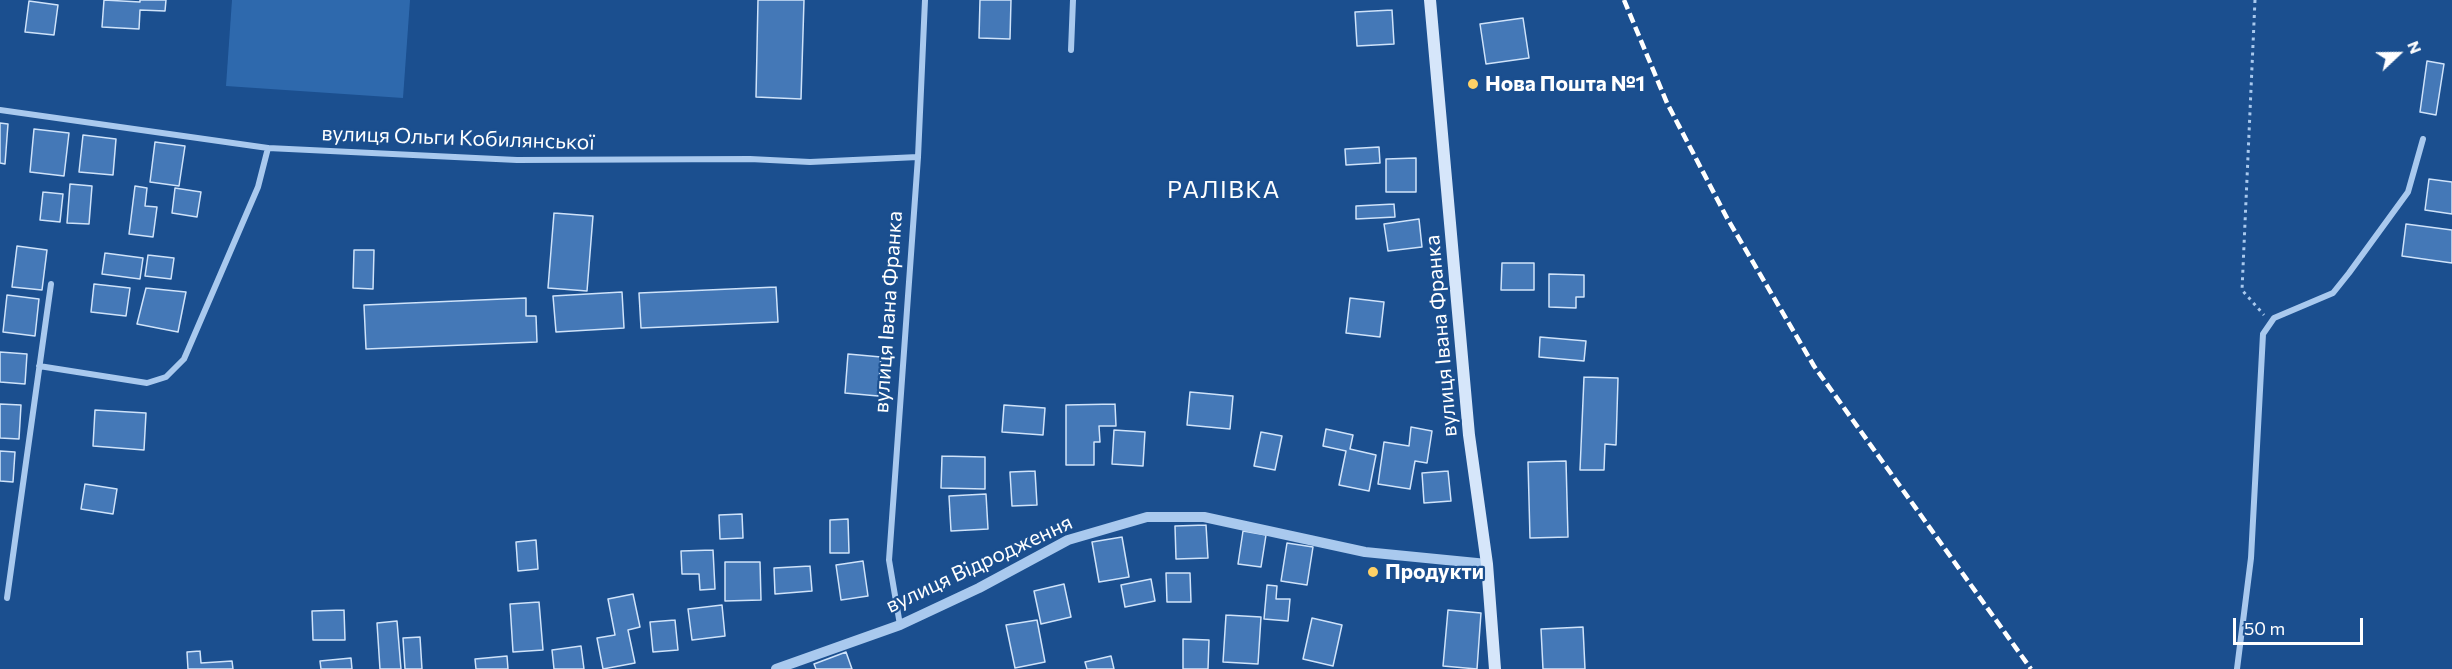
<!DOCTYPE html>
<meta charset="utf-8">
<style>
body{margin:0}
#map{position:relative;width:2452px;height:669px;overflow:hidden;background:#1b4f8f;font-family:Commissioner,sans-serif}
canvas{display:block}
.north{position:absolute;left:2368px;top:24px;width:60px;height:60px;-webkit-text-stroke:4px #1b4f8f;paint-order:stroke;rotate:68deg;font-size:16px;font-weight:700;line-height:24px;text-align:center;color:#fff}
.north::after{content:'';display:block;margin:auto;width:21px;height:27px;background:#fff;clip-path:polygon(50% 0,100% 100%,50% 72%,0 100%)}
.scale{position:absolute;left:2233px;top:618px;width:130px;height:27px;box-sizing:border-box;border:3px solid #fff;border-top:0;padding-left:8px;font-size:18px;line-height:21px;white-space:nowrap;color:#fff;-webkit-text-stroke:4px #1b4f8f;paint-order:stroke}
</style>
<div id="map">
<canvas width="2452" height="669"></canvas>
<div class="north">N</div>
<div class="scale">50 m</div>
</div>
<script>
const ctx = document.querySelector('canvas').getContext('2d');
ctx.lineJoin = 'round';
function fill(path, color) { ctx.fillStyle = color; ctx.fill(path, 'evenodd'); }
const toPath = rows => new Path2D(rows.map(r => 'M' + r).join(''));
function trace(path, color, width, dash) { ctx.strokeStyle = color; ctx.lineWidth = width; ctx.lineCap = dash ? 'butt' : 'round'; ctx.setLineDash(dash || []); ctx.stroke(path); }
function drawText(font, color, halo, rows, align = 'center') {
  ctx.font = font + ' Commissioner,sans-serif'; ctx.lineWidth = 4.5; ctx.setLineDash([]); ctx.textBaseline = 'middle'; ctx.strokeStyle = halo; ctx.fillStyle = color; for (const [text, x, y, turn = 0] of rows) {
    ctx.save(); ctx.translate(x, y); ctx.rotate((+turn || 0) * Math.PI / 180); ctx.textAlign = isNaN(turn) ? turn : align; if (halo) ctx.strokeText(text, 0, 0); ctx.fillText(text, 0, 0); ctx.restore();
  }
}
const green = toPath([
 [232,0,410,0,403,98,226,86]
]);
const building = toPath([
 [104,0,140,2,140,0,166,0,165,11,140,10,139,29,102,27,104,0],
 [758,0,804,0,801,99,756,97,758,0],
 [980,0,1011,0,1010,39,979,38,980,0],
 [29,1,58,5,54,35,25,32,29,1],
 [1392,10,1394,44,1357,46,1355,12,1392,10],
 [1523,18,1529,58,1486,64,1480,24,1523,18],
 [2427,61,2444,64,2436,115,2420,112,2427,61],
 [0,123,8,124,5,164,0,163,0,123],
 [34,129,69,133,64,176,30,172,34,129],
 [83,135,116,139,113,175,79,172,83,135],
 [155,142,185,146,179,186,150,182,155,142],
 [1379,147,1380,163,1346,165,1345,149,1379,147],
 [1416,158,1416,192,1386,192,1386,159,1416,158],
 [2429,179,2452,182,2452,214,2425,210,2429,179],
 [70,184,92,186,89,224,67,223,70,184],
 [135,186,147,188,145,206,157,207,153,237,129,234,135,186],
 [175,188,201,192,197,217,172,213,175,188],
 [43,192,63,194,60,222,40,220,43,192],
 [1394,204,1395,217,1356,219,1356,206,1394,204],
 [554,213,593,216,587,291,548,288,554,213],
 [1419,219,1422,247,1388,251,1384,224,1419,219],
 [2406,224,2452,230,2452,263,2402,256,2406,224],
 [17,246,47,250,42,290,12,287,17,246],
 [354,250,374,250,373,289,353,288,354,250],
 [105,253,143,258,140,279,102,274,105,253],
 [148,255,174,258,171,279,145,276,148,255],
 [1502,263,1534,263,1534,290,1501,290,1502,263],
 [1549,274,1584,275,1584,297,1576,297,1576,308,1549,307,1549,274],
 [94,284,130,288,126,316,91,312,94,284],
 [776,287,778,322,641,328,639,293,776,287],
 [146,288,186,292,178,332,137,324,146,288],
 [622,292,624,328,556,332,553,296,622,292],
 [7,295,39,299,35,336,3,332,7,295],
 [526,298,526,316,536,316,537,342,366,349,364,305,526,298],
 [1350,298,1384,302,1380,337,1346,333,1350,298],
 [1540,337,1586,341,1584,361,1539,357,1540,337],
 [0,352,27,354,25,384,0,382,0,352],
 [848,354,881,357,878,396,845,393,848,354],
 [1584,377,1618,378,1616,445,1605,444,1604,470,1580,470,1584,377],
 [1190,392,1233,396,1230,429,1187,425,1190,392],
 [0,404,21,405,19,439,0,438,0,404],
 [1115,404,1116,426,1099,426,1100,442,1094,442,1094,465,1066,465,1066,405,1115,404],
 [1004,405,1045,408,1043,435,1002,432,1004,405],
 [95,410,146,413,144,450,93,446,95,410],
 [1411,427,1432,431,1427,463,1415,461,1410,489,1378,484,1384,442,1409,446,1411,427],
 [1326,429,1353,435,1350,449,1376,455,1369,491,1339,485,1346,451,1323,446,1326,429],
 [1114,430,1145,432,1143,466,1112,464,1114,430],
 [1261,432,1282,436,1275,470,1254,466,1261,432],
 [0,451,15,452,13,482,0,481,0,451],
 [942,456,985,457,985,489,941,488,942,456],
 [1566,461,1568,537,1530,538,1528,462,1566,461],
 [1035,471,1037,505,1012,506,1010,472,1035,471],
 [1448,471,1451,501,1424,503,1422,473,1448,471],
 [85,484,117,489,113,514,81,509,85,484],
 [986,494,988,529,951,531,949,496,986,494],
 [742,514,743,538,720,539,719,515,742,514],
 [848,519,849,553,830,553,830,520,848,519],
 [1206,525,1208,558,1176,559,1175,526,1206,525],
 [1243,531,1266,535,1261,567,1238,564,1243,531],
 [1122,537,1129,577,1099,582,1092,542,1122,537],
 [536,540,538,569,518,571,516,542,536,540],
 [1287,543,1313,547,1307,585,1281,581,1287,543],
 [713,550,715,589,700,590,699,574,682,574,681,551,713,550],
 [863,561,868,596,841,600,836,565,863,561],
 [725,562,760,562,761,600,725,601,725,562],
 [810,566,812,591,775,594,774,568,810,566],
 [1166,573,1190,573,1191,602,1167,602,1166,573],
 [1151,579,1155,601,1125,607,1121,585,1151,579],
 [1064,584,1071,617,1041,624,1034,591,1064,584],
 [1267,585,1277,586,1276,599,1290,599,1288,621,1264,619,1267,585],
 [633,594,640,627,628,630,635,663,603,669,597,638,615,635,608,599,633,594],
 [539,602,543,650,513,652,510,604,539,602],
 [722,605,725,636,692,640,688,609,722,605],
 [344,610,345,640,313,640,312,611,344,610],
 [1448,610,1481,613,1477,669,1443,666,1448,610],
 [1226,615,1261,617,1258,664,1223,662,1226,615],
 [1312,618,1342,625,1333,666,1303,659,1312,618],
 [675,620,678,650,653,652,650,622,675,620],
 [1037,620,1045,662,1015,668,1006,625,1037,620],
 [397,621,401,669,380,669,377,623,397,621],
 [1583,627,1585,669,1543,669,1541,629,1583,627],
 [420,637,422,669,405,669,403,638,420,637],
 [1183,639,1209,640,1208,669,1183,669,1183,639],
 [581,646,584,669,554,669,552,650,581,646],
 [200,651,201,663,232,661,233,669,188,669,187,652,200,651],
 [846,652,852,669,816,669,814,664,846,652],
 [507,656,508,669,476,669,475,659,507,656],
 [1111,656,1114,669,1087,669,1085,662,1111,656],
 [351,658,352,669,321,669,320,661,351,658]
]);
const path = toPath([
 [2255,0,2242,290,2264,315]
]);
const minor = toPath([
 [1071,50,1073,0],
 [0,110,268,148,517,160,750,159,810,162,918,157],
 [39,366,147,383,166,377,184,359,258,187,268,148],
 [7,598,51,284],
 [900,625,889,560,918,157,925,0],
 [2237,669,2251,558,2263,334,2274,318,2333,293,2349,273,2408,192,2423,139]
]);
const tertiary = toPath([
 [776,669,900,625,979,588,1068,540,1147,517,1204,517,1365,552,1487,564]
]);
const secondary = toPath([
 [1430,0,1469,435,1487,564,1495,669]
]);
const rail = toPath([
 [1624,0,1667,103,1727,218,1814,366,2031,669]
]);
const markers = [
 [1473,84,6,"#ffd166"],
 [1373,572,6,"#ffd166"]
];
const poiNames = [
 ["Нова Пошта №1",1485,84],
 ["Продукти",1385,572]
];
const streetNames = [
 ["вулиця Ольги Кобилянської",458,138,2],
 ["вулиця Івана Франка",888,312,-86],
 ["вулиця Івана Франка",1441,336,-95],
 ["вулиця Відродження",979,564,-25]
];
const quarterNames = [
 ["РАЛІВКА",1224,190]
];
fill(green, '#2e69ad');
fill(building, '#4478b7');
trace(building, '#cfe3fa', 1.5);
trace(path, '#a9c9ee', 3, [3, 4.5]);
trace(minor, '#a9c9ee', 6);
trace(tertiary, '#a9c9ee', 10);
trace(secondary, '#d6e6fa', 12);
trace(rail, '#fff', 4.5, [10, 4.5]);
for (const [x, y, r, color] of markers) { const dot = new Path2D(); dot.arc(x, y, r, 0, 2 * Math.PI); ctx.fillStyle = color; ctx.fill(dot); trace(dot, '#1b4f8f', 2); }
drawText('bold 21px', '#fff', '#1b4f8f', poiNames, 'left');
drawText('21px', '#fff', '#1b4f8f', streetNames);
ctx.letterSpacing = '1.5px';
drawText('24px', '#fff', '#1b4f8f', quarterNames);
ctx.letterSpacing = '0px';
</script>
